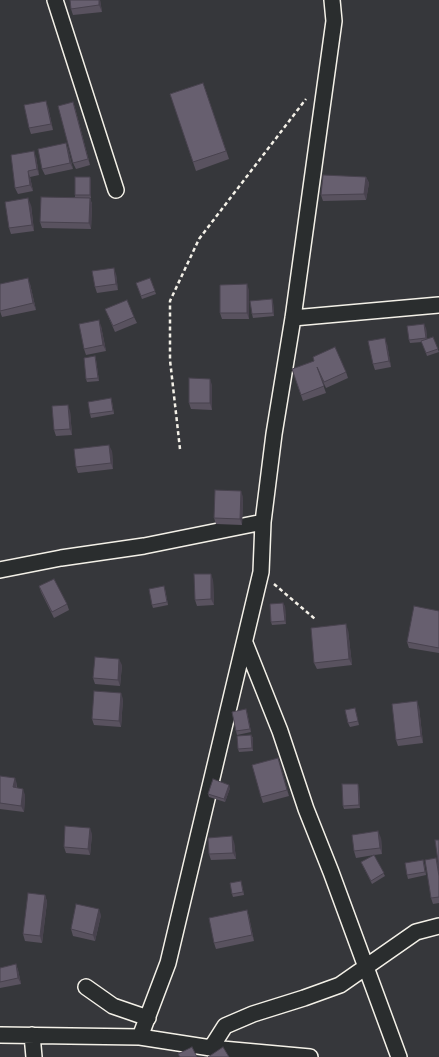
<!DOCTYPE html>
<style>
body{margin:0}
canvas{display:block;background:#36373b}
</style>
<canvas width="439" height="1057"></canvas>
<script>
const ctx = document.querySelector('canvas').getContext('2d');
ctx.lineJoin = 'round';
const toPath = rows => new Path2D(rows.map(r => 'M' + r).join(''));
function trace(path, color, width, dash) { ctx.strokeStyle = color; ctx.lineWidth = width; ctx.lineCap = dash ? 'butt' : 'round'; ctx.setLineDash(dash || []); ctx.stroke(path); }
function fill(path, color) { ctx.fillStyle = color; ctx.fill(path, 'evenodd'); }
const path = toPath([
 [180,449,170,360,170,301,199,239,306,99],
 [274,584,315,619]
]);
const street = toPath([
 [55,0,116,190],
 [293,318,439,305],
 [0,570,61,558,144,546,263,522],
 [245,643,280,731,306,809,331,872,399,1057],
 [86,987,113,1006,148,1018],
 [0,1035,140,1037,211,1048,310,1057],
 [32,1035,34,1057],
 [140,1037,168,963,261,572,263,522,274,434,293,318,334,21,332,0],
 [211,1048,225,1026,253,1014,304,998,340,985,416,932,439,926]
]);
const wall = toPath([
 [100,0,102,12,73,15,71,9],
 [203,83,229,159,196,171,170,94],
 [73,102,75,108,90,165,76,169,73,163],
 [48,107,53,130,31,134,29,128],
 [66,143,68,149,73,169,45,175,42,169],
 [36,157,39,175,30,177,33,191,18,194,15,188],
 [366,177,369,183,366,200,323,201,321,195],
 [91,180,91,198,90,198,92,204,91,229,42,228,40,222,75,197,75,195],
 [31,205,34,231,11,234,9,228],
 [116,274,118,290,97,293,95,287],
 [150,278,156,294,142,299,136,283],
 [30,284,36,310,2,317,0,311],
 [249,290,249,319,222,319,220,313],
 [272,299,273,302,274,316,253,318,252,314],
 [105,309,134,317,137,323,115,332],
 [101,326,106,351,86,355,84,349],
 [426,328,427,339,433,337,439,352,427,356,422,342,410,343,409,340],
 [387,344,391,367,375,370,373,364],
 [95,356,96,360,99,381,87,382,86,379],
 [292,369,346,372,348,378,326,388,319,373,326,393,303,401],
 [212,385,212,410,191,409,189,403],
 [111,398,112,402,114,414,91,418,90,414],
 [70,411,72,435,56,436,54,430],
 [112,451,113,469,78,473,76,467],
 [243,497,242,525,216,524,214,518],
 [213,580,214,605,197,606,195,600],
 [39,586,67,604,69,610,54,618,41,592],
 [165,589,168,605,153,608,152,605],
 [285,606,286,624,272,625,271,622],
 [439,611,439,653,409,648,407,642],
 [348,630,352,665,317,669,314,663],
 [122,665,120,686,95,684,93,678],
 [123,699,121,727,94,725,92,719],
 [419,707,423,743,398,746,396,740],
 [355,708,359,725,350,727,348,723],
 [247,712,251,732,237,735,236,731],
 [251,735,253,738,253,751,239,752,238,749],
 [278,758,289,796,263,803,261,797],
 [0,776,17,784,17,788,25,795,24,812,0,809],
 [359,787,360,808,344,809,343,806],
 [230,788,225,802,209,797,208,794],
 [92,834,90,855,66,853,64,847],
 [381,838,382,854,374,855,385,876,372,884,361,862,374,855,356,858,354,851],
 [439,840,439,903,433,904,431,898,436,858,438,864],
 [234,842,236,859,211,860,209,854],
 [423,860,424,863,426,875,408,879,407,875],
 [242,885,244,895,233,897,232,894],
 [45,895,47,902,42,943,25,941,23,934],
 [247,910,249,917,254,941,216,949,214,943],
 [101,915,95,941,73,936,71,929],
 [16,964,18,970,21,984,0,988,0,968]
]);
const shadedWall = toPath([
 [99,0,100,0,102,12,99,5],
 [46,101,48,107,53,130,51,124],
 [73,102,75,108,90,165,88,159],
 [66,143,68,149,73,169,70,163],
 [34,151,36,157,39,175,37,169],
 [28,171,30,177,33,191,30,185],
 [90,177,91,180,91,198,90,195],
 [366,177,369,183,366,200,364,194],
 [28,198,31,205,34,231,32,225],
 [90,198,92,204,91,229,89,223],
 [114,268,116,274,118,290,116,284],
 [28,278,30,284,36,310,33,303],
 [247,284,249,290,249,319,247,313],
 [272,299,273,302,274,316,273,313],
 [99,320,101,326,106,351,103,345],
 [424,324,426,328,427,341,426,338],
 [385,338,387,344,391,367,389,361],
 [95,356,96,360,99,381,98,378],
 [210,379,212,385,212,410,210,403],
 [68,405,70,411,72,435,70,429],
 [109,445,112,451,113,469,111,463],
 [241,491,243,497,242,525,240,519],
 [211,574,213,580,214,605,211,599],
 [283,603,285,606,286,624,285,621],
 [346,624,348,630,352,665,349,659],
 [119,659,122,665,120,686,118,680],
 [121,693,123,699,121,727,119,721],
 [417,701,419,707,423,743,421,736],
 [246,709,247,712,251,732,250,729],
 [251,735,253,738,253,751,252,748],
 [278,758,280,764,289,796,287,790],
 [15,778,17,784,15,793,13,787],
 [358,784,359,787,360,808,359,805],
 [229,785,230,788,225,802,224,799],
 [23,789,25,795,24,812,21,806],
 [90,828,92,834,90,855,88,849],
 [378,831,381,838,382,854,380,848],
 [232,836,234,842,236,859,233,853],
 [436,858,439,867,439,876],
 [45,895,47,902,42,943,40,936],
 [99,909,101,915,95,941,93,935],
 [247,910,249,917,254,941,252,935],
 [16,964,18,970,21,984,18,978]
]);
const building = toPath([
 [70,0,99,0,99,5,71,9,70,0],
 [203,83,226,151,193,162,170,94,203,83],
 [46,101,51,124,29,128,24,105,46,101],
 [73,102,88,159,73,163,58,106,73,102],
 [66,143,70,163,42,169,38,149,66,143],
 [34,151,37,169,28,171,30,185,15,188,11,155,34,151],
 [323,175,366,177,364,194,321,195,323,175],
 [75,177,90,177,90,195,75,195,75,177],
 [41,197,90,198,89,223,40,222,41,197],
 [28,198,32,225,9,228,5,202,28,198],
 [114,268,116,284,95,287,92,271,114,268],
 [28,278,33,303,0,311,0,284,28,278],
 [150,278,155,291,141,296,136,283,150,278],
 [247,284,247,313,220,313,220,285,247,284],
 [272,299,273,313,252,314,250,301,272,299],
 [127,300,134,317,113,326,105,309,127,300],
 [99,320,103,345,84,349,79,324,99,320],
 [424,324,426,338,409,340,407,326,424,324],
 [433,337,438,349,426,353,421,341,433,337],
 [385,338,389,361,373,364,368,341,385,338],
 [335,347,346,372,324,382,317,367,324,386,301,395,292,369,314,361,313,357,335,347],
 [95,356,98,378,86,379,84,358,95,356],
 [189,378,210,379,210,403,189,403,189,378],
 [111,398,113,411,90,414,88,402,111,398],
 [68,405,70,429,54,430,52,406,68,405],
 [109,445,111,463,76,467,74,449,109,445],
 [215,490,241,491,240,519,214,518,215,490],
 [194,574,211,574,211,599,195,600,194,574],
 [54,579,67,604,52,612,39,586,54,579],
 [164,586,167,602,152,605,149,589,164,586],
 [283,603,285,621,271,622,270,604,283,603],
 [414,606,439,611,439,648,407,642,414,606],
 [346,624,349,659,314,663,311,628,346,624],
 [95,657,119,659,118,680,93,678,95,657],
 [94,691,121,693,119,721,92,719,94,691],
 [417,701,421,736,396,740,392,704,417,701],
 [355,708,358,721,348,723,345,710,355,708],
 [246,709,250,729,236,731,232,712,246,709],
 [251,735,252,748,238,749,237,736,251,735],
 [278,758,287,790,261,797,252,765,278,758],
 [0,776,15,778,13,787,23,789,21,806,0,803,0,776],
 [213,779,229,785,224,799,208,794,213,779],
 [342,784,358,784,359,805,343,806,342,784],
 [65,826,90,828,88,849,64,847,65,826],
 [378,831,380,848,354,851,352,835,378,831],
 [232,836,233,853,209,854,208,838,232,836],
 [435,840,439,840,439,868,435,840],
 [374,855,384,873,371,881,361,862,374,855],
 [436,858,439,876,439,897,431,898,425,860,436,858],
 [423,860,425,872,407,875,405,863,423,860],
 [241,881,243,892,232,894,230,883,241,881],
 [28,893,45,895,40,936,23,934,28,893],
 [76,904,99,909,93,935,71,929,76,904],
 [247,910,252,935,214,943,209,918,247,910],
 [16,964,18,978,0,982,0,968,16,964],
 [192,1047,197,1057,180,1057,178,1054,192,1047],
 [223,1047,229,1057,208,1057,223,1047]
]);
trace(street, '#f4f1e8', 18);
trace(path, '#f4f1e8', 2.5, [4, 3]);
trace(street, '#2a2d2e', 15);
fill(wall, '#59525f');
fill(shadedWall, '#48424e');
fill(building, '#675f6f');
trace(building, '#48424e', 1);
</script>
